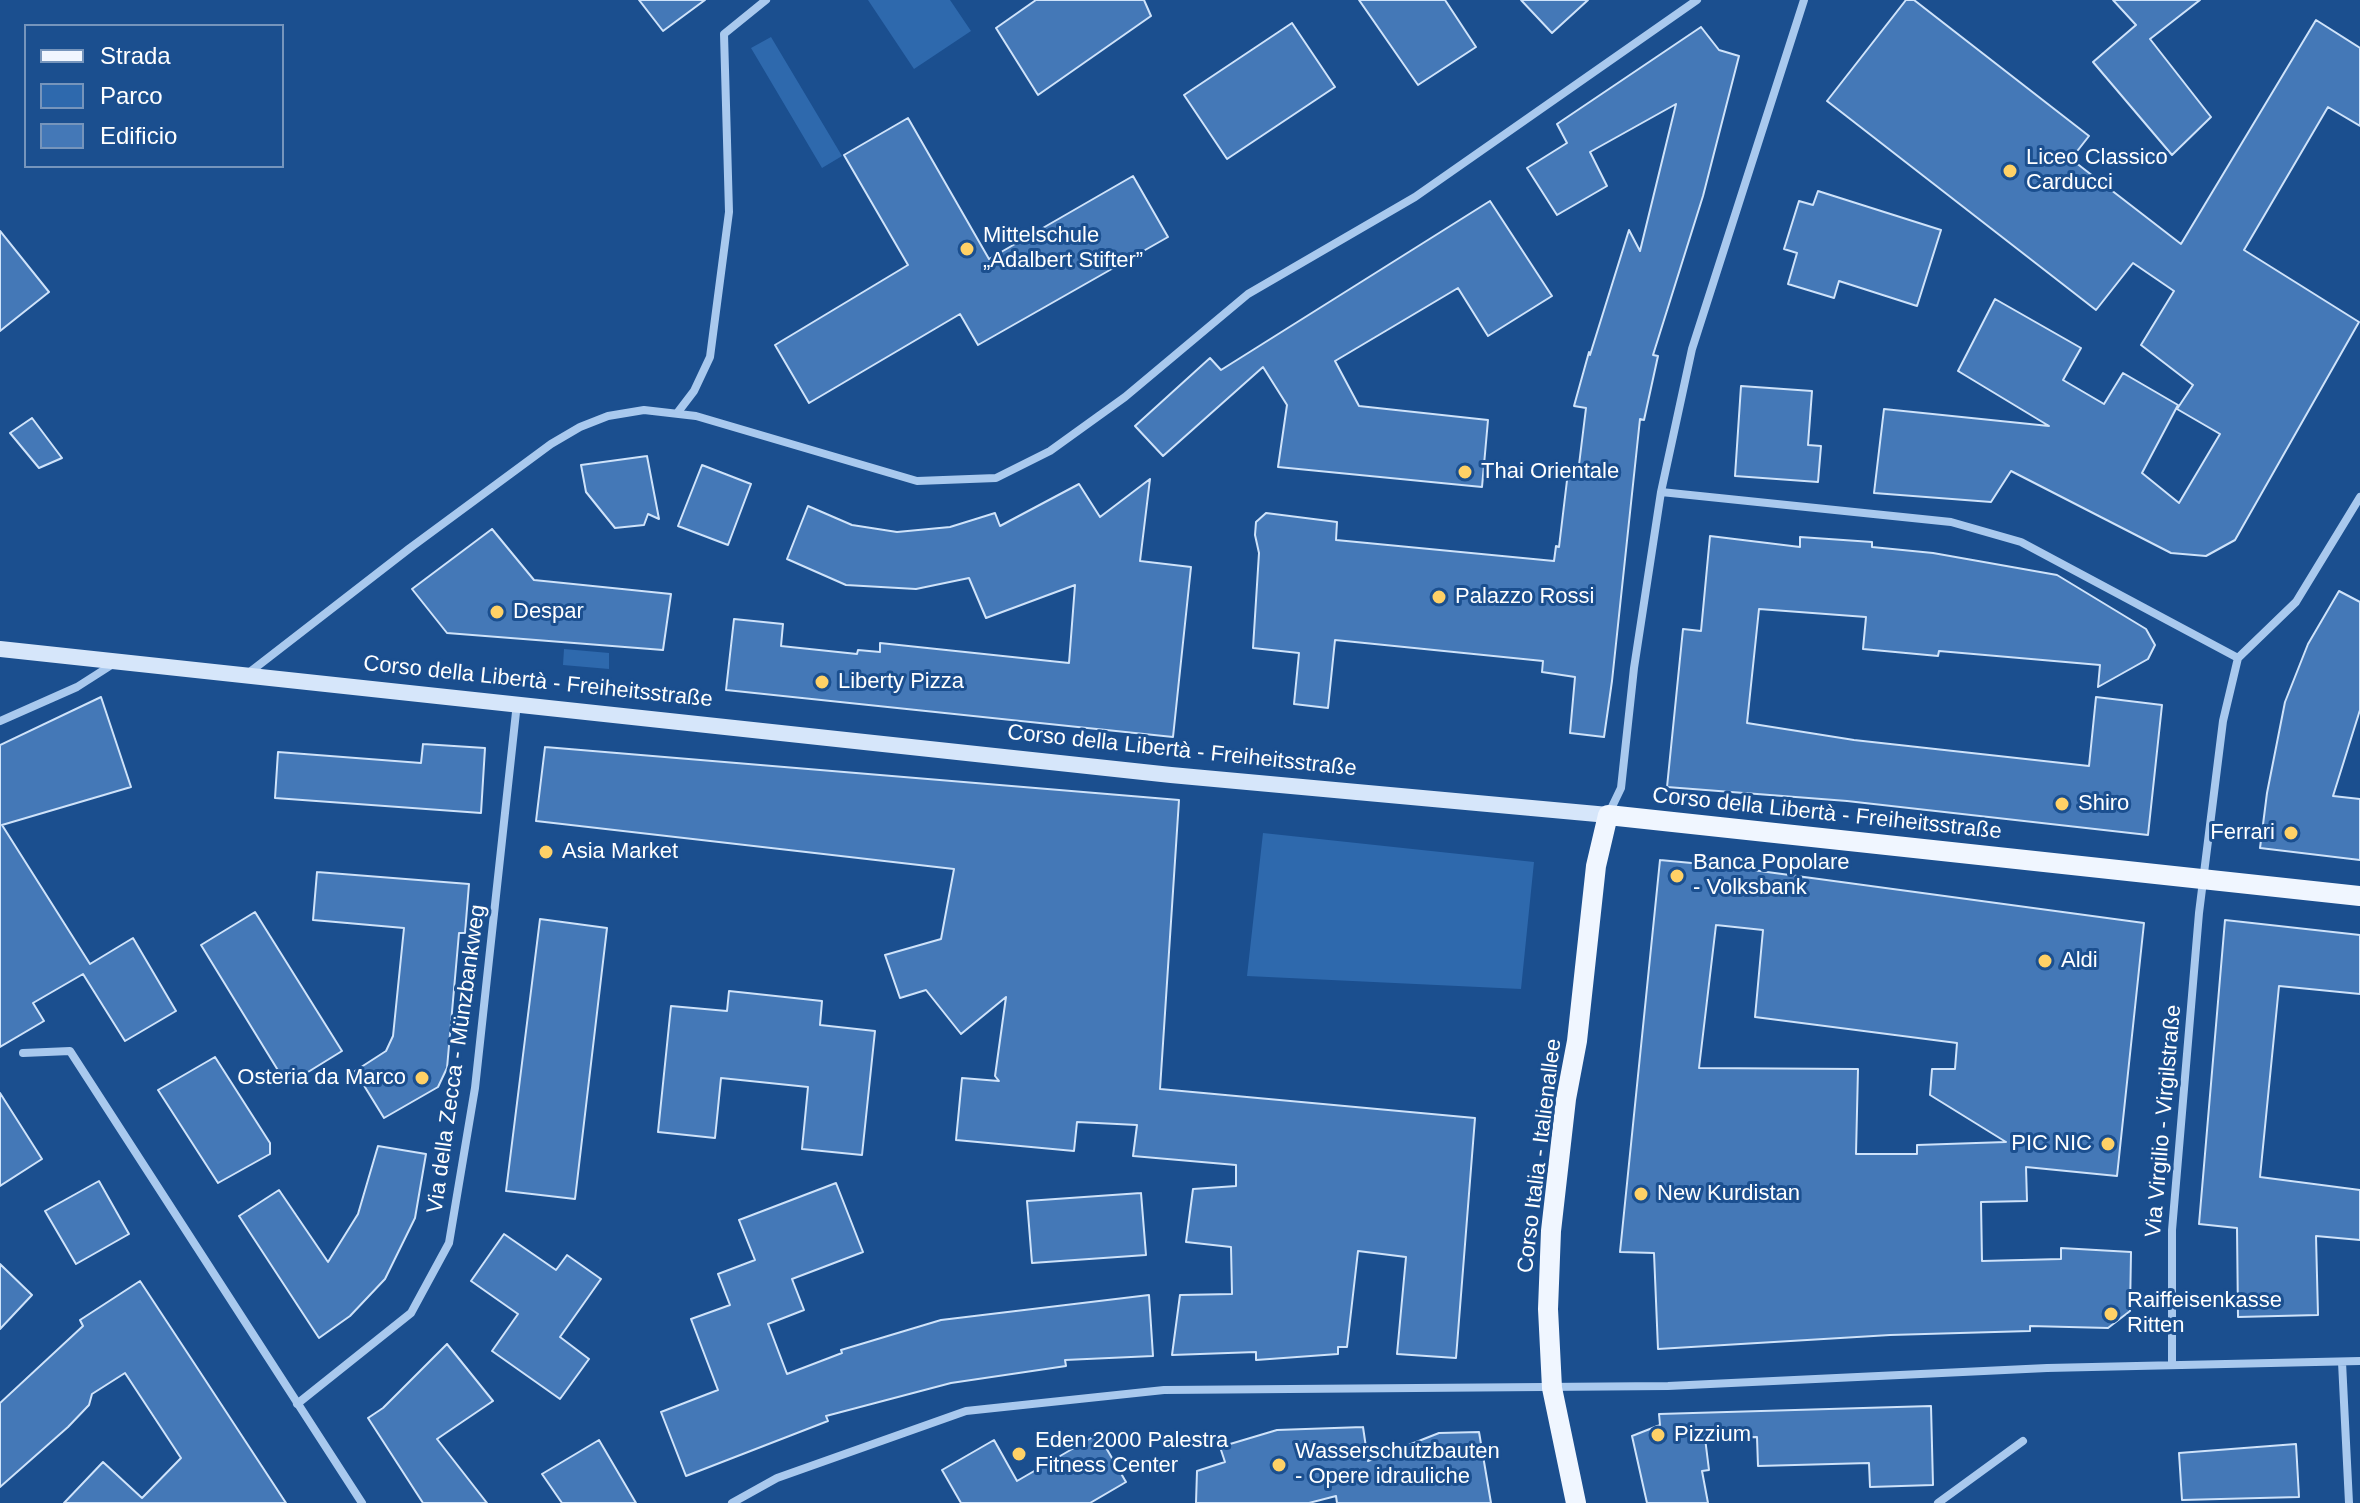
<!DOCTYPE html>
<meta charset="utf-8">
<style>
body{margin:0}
#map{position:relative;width:2360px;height:1503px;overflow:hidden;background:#1b4f8f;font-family:Arial,sans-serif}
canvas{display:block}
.legend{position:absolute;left:24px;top:24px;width:260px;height:144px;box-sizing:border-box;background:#1b4f8f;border:2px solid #7695bc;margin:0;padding:10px 14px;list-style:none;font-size:24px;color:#fff}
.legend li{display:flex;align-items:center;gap:16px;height:40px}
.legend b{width:40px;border:2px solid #7695bc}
</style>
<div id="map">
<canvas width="2360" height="1503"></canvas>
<ul class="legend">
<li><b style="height:10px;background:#f0f6ff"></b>Strada</li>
<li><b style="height:22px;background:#2e69ad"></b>Parco</li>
<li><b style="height:22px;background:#4478b7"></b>Edificio</li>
</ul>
</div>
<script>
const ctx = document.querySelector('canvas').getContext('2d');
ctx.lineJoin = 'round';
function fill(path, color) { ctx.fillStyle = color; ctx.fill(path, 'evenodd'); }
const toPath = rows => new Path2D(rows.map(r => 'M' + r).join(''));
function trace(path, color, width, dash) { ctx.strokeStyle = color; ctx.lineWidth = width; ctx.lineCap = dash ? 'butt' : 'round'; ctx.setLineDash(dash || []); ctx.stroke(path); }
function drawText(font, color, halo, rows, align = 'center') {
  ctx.font = font + ' Arial,sans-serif'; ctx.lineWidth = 6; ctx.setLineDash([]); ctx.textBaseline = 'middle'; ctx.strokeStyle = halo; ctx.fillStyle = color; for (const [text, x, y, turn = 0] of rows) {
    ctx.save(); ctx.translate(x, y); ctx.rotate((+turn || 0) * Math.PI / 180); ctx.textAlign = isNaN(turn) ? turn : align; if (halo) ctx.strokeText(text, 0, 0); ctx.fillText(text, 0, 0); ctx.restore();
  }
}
const green = toPath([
 [868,0,950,0,971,31,914,69],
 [771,37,842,156,822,168,751,48],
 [564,649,609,653,609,669,563,665],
 [1263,833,1534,862,1521,989,1247,976]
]);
const building = toPath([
 [639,0,705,0,663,31,639,0],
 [1036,0,1144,0,1151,16,1038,95,996,28,1036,0],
 [1359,0,1445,0,1476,47,1418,85,1359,0],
 [1521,0,1588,0,1552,33,1521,0],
 [1906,0,1914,0,2089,136,2071,159,2181,244,2316,20,2360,48,2360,126,2328,107,2244,250,2359,322,2235,540,2206,556,2171,553,2011,471,1991,502,1874,493,1884,409,2049,426,1958,371,1995,299,2081,348,2063,380,2104,404,2123,373,2178,405,2142,473,2179,503,2220,434,2177,409,2193,385,2141,345,2174,291,2133,263,2096,310,1827,101,1906,0],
 [2113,0,2200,0,2150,39,2211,117,2172,155,2093,62,2136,25,2113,0],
 [1292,23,1335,87,1227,159,1184,95,1292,23],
 [1701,27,1719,50,1739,56,1703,196,1653,355,1658,356,1644,420,1640,419,1612,681,1604,737,1570,733,1575,677,1542,672,1543,661,1335,640,1328,708,1294,704,1299,653,1253,648,1259,553,1255,535,1256,522,1266,513,1337,522,1336,540,1554,561,1556,546,1559,547,1568,472,1578,473,1586,408,1574,406,1589,352,1590,355,1629,230,1640,251,1676,104,1590,152,1607,186,1557,215,1527,168,1567,143,1557,124,1701,27],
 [908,118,989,259,1133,176,1168,237,978,345,960,314,809,403,775,345,908,265,844,155,908,118],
 [1818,191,1941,230,1917,306,1839,281,1834,298,1788,284,1797,253,1784,249,1799,201,1813,205,1818,191],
 [1490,201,1552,296,1488,336,1458,288,1335,361,1359,406,1488,420,1482,487,1278,467,1287,405,1263,367,1163,456,1135,426,1210,358,1221,370,1490,201],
 [0,231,49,292,0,331,0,231],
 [1741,386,1812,391,1808,445,1821,446,1818,482,1735,476,1741,386],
 [32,418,62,458,39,468,10,433,32,418],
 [647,456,659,519,648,514,644,525,615,528,586,492,581,465,647,456],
 [702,465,751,484,728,545,678,526,702,465],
 [1150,479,1140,561,1191,567,1173,737,726,690,734,619,783,624,781,646,857,654,858,650,880,652,880,643,1069,663,1075,585,986,618,969,578,916,589,846,585,787,559,808,506,852,525,897,532,950,527,995,513,1000,526,1079,484,1100,517,1150,479],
 [492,529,534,580,671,594,663,650,447,633,412,589,492,529],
 [1710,536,1800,547,1800,537,1872,542,1872,547,1933,553,2057,575,2146,629,2155,645,2148,659,2098,687,2100,665,1939,651,1938,656,1863,649,1866,617,1759,609,1747,723,1854,740,2089,766,2096,697,2162,705,2148,835,1847,801,1667,787,1683,629,1701,631,1710,536],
 [2339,591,2360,602,2360,710,2333,796,2360,799,2360,860,2260,848,2267,793,2285,702,2308,644,2339,591],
 [101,697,131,787,2,825,90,964,133,938,176,1011,125,1041,83,974,33,1003,44,1021,0,1047,0,745,101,697],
 [423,744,485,748,481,813,275,798,278,752,421,763,423,744],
 [545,747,1179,800,1160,1089,1475,1118,1456,1358,1397,1354,1406,1257,1358,1251,1347,1347,1338,1347,1338,1354,1256,1360,1256,1352,1172,1355,1180,1295,1232,1294,1231,1247,1186,1242,1193,1189,1236,1186,1236,1165,1133,1156,1137,1125,1077,1122,1074,1151,956,1140,962,1078,999,1081,995,1076,1006,997,961,1034,926,990,900,998,885,955,941,939,954,869,536,821,545,747],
 [1660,860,1723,866,2144,923,2117,1176,2026,1167,2027,1201,1981,1202,1982,1261,2061,1259,2061,1248,2131,1252,2130,1311,2108,1328,2030,1326,2030,1331,1890,1335,1658,1349,1654,1253,1620,1252,1660,860],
 [1716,925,1763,930,1755,1017,1957,1043,1955,1069,1932,1069,1930,1095,2006,1142,1917,1145,1917,1154,1856,1154,1858,1069,1699,1068,1716,925],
 [317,872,469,884,465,933,459,933,447,1068,438,1087,384,1118,355,1071,386,1051,393,1036,404,928,313,920,317,872],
 [255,912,342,1051,287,1085,201,945,255,912],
 [540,919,607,928,575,1199,506,1191,540,919],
 [2225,920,2360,935,2360,994,2279,986,2260,1177,2360,1190,2360,1240,2316,1236,2318,1315,2238,1317,2237,1228,2199,1224,2225,920],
 [729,991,822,1001,820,1025,875,1031,862,1155,802,1149,808,1087,721,1078,715,1138,658,1132,671,1006,727,1011,729,991],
 [215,1057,270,1143,270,1154,218,1183,158,1090,215,1057],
 [0,1093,42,1159,0,1186,0,1093],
 [378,1146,426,1154,415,1218,385,1279,350,1316,319,1338,239,1216,279,1190,328,1262,358,1214,378,1146],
 [99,1181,129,1234,76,1264,45,1211,99,1181],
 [836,1183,863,1252,792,1279,804,1310,768,1324,787,1374,842,1353,841,1350,941,1320,1149,1295,1153,1356,1065,1360,1066,1366,951,1383,826,1416,828,1421,686,1476,661,1412,718,1390,691,1319,730,1305,718,1274,755,1260,739,1220,836,1183],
 [1141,1193,1146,1255,1032,1263,1027,1201,1141,1193],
 [504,1234,556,1270,567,1255,601,1279,560,1337,589,1359,560,1399,492,1351,518,1314,471,1281,504,1234],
 [0,1264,32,1295,0,1329,0,1264],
 [140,1281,198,1369,286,1503,64,1503,103,1462,142,1498,181,1458,125,1373,92,1394,89,1405,68,1427,0,1487,0,1403,83,1326,80,1320,140,1281],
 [447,1344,493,1401,437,1439,487,1503,423,1503,368,1418,383,1408,447,1344],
 [1931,1406,1933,1485,1870,1487,1869,1463,1758,1466,1757,1437,1705,1438,1709,1470,1702,1471,1708,1503,1647,1503,1632,1436,1660,1425,1659,1414,1931,1406],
 [1363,1427,1368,1461,1439,1433,1479,1432,1491,1503,1337,1503,1336,1496,1309,1503,1196,1503,1197,1471,1225,1462,1220,1447,1277,1430,1363,1427],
 [1098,1434,1126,1482,1090,1503,961,1503,942,1470,994,1440,1017,1481,1098,1434],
 [599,1440,636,1503,562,1503,542,1474,599,1440],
 [2296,1444,2299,1497,2182,1500,2179,1453,2296,1444]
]);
const minor = toPath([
 [678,412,694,391,710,357,729,212,724,34,766,0],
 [1661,492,1951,522,2021,542,2238,658],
 [246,675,410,548,551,444,580,427,608,416,644,410,696,416,917,481,996,478,1050,451,1125,397,1248,294,1415,197,1697,0],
 [0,721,77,687,113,664],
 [1609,813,1621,788,1634,668,1661,492,1692,349,1804,0],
 [23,1053,70,1051,362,1503],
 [2342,1362,2349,1503],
 [2172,1365,2172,1230,2199,913,2223,721,2238,658,2296,602,2360,497],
 [297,1404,411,1313,449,1243,475,1088,517,703],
 [732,1503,777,1478,966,1411,1164,1390,1668,1386,2047,1368,2360,1361],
 [1938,1503,2023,1441]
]);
const secondary = toPath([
 [0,649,1171,775,1608,815]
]);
const primary = toPath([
 [1576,1503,1552,1388,1548,1309,1551,1231,1566,1099,1577,1041,1596,866,1608,815,2360,896]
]);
const markers = [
 [2010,171,8,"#ffd166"],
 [967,249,8,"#ffd166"],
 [1465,472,8,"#ffd166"],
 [1439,597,8,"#ffd166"],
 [497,612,8,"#ffd166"],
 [822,682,8,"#ffd166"],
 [2062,804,8,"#ffd166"],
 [2291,833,8,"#ffd166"],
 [546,852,8,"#ffd166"],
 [1677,876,8,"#ffd166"],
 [2045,961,8,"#ffd166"],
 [422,1078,8,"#ffd166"],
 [2108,1144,8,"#ffd166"],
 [1641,1194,8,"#ffd166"],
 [2111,1314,8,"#ffd166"],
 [1658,1435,8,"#ffd166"],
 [1019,1454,8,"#ffd166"],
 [1279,1465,8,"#ffd166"]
];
const poiNames = [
 ["Liceo Classico",2026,158],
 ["Carducci",2026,183],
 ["Mittelschule",983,236],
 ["„Adalbert Stifter”",983,261],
 ["Thai Orientale",1481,472],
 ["Palazzo Rossi",1455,597],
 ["Despar",513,612],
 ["Liberty Pizza",838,682],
 ["Shiro",2078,804],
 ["Ferrari",2275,833,"right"],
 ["Asia Market",562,852],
 ["Banca Popolare",1693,863],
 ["- Volksbank",1693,888],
 ["Aldi",2061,961],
 ["Osteria da Marco",406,1078,"right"],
 ["PIC NIC",2092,1144,"right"],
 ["New Kurdistan",1657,1194],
 ["Raiffeisenkasse",2127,1301],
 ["Ritten",2127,1326],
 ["Pizzium",1674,1435],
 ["Eden 2000 Palestra",1035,1441],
 ["Fitness Center",1035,1466],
 ["Wasserschutzbauten",1295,1452],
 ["- Opere idrauliche",1295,1477]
];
const streetNames = [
 ["Corso della Libertà - Freiheitsstraße",538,682,6],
 ["Corso della Libertà - Freiheitsstraße",1182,751,6],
 ["Corso della Libertà - Freiheitsstraße",1827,814,6],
 ["Via della Zecca - Münzbankweg",457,1059,-82],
 ["Via Virgilio - Virgilstraße",2164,1121,-85],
 ["Corso Italia - Italienallee",1540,1156,-83]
];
fill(green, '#2e69ad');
fill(building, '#4478b7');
trace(building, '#cfe3fa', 2);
trace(minor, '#a9c9ee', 8);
trace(secondary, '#d6e6fa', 16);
trace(primary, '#f0f6ff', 20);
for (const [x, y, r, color] of markers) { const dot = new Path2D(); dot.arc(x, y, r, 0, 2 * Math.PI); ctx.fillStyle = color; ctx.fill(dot); trace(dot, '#1b4f8f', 3); }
drawText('22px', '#fff', '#1b4f8f', poiNames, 'left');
drawText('22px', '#fff', '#1b4f8f', streetNames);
</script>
